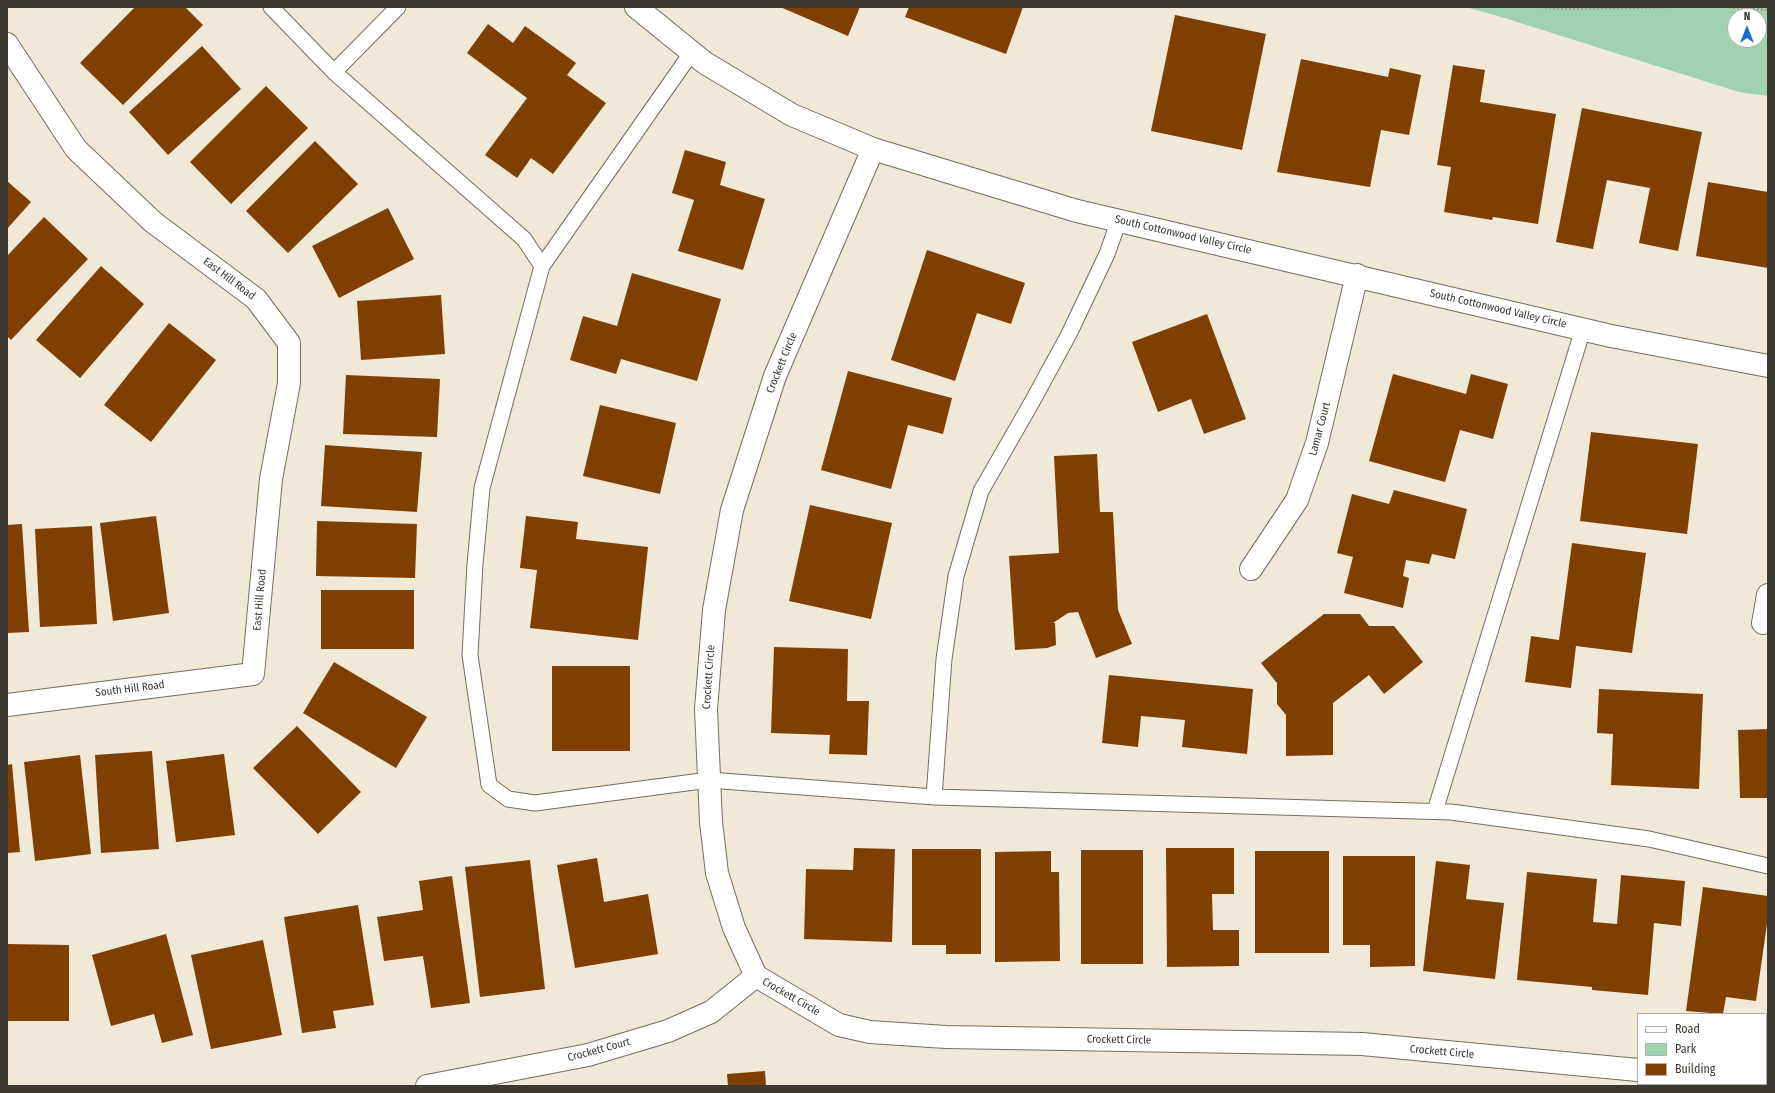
<!DOCTYPE html>
<style>
body{margin:0}
#map{position:relative;width:1775px;height:1093px;overflow:hidden;background:#f0e9d8;font-family:"Fira Sans Condensed",sans-serif}
canvas{display:block}
.frame{position:absolute;inset:0;border:8px solid #3c3933;pointer-events:none}
.legend{position:absolute;left:1637px;top:1013px;width:130px;height:72px;box-sizing:border-box;background:#fff;border:1px solid #b1b0ad;margin:0;padding:5px 7px;list-style:none;font-size:12px;color:#3c3933}
.legend li{display:flex;align-items:center;gap:8px;height:20px}
.legend b{width:20px;border:1px solid #b1b0ad}
.north{position:absolute;left:1727px;top:8px;width:40px;height:40px;box-sizing:border-box;background:#fff;border:1px solid #b1b0ad;border-radius:50%;rotate:0deg;font-size:11px;font-weight:700;line-height:16px;text-align:center;color:#3c3933}
.north::after{content:'';display:block;margin:auto;width:14px;height:18px;background:#166cd6;clip-path:polygon(50% 0,100% 100%,50% 72%,0 100%)}
</style>
<div id="map">
<canvas width="1775" height="1093"></canvas>
<div class="frame"></div>
<ul class="legend">
<li><b style="height:5px;background:#fff"></b>Road</li>
<li><b style="height:11px;background:#a0d3ad"></b>Park</li>
<li><b style="height:11px;background:#7f3f00"></b>Building</li>
</ul>
<div class="north">N</div>
</div>
<script>
const ctx = document.querySelector('canvas').getContext('2d');
ctx.lineJoin = 'round';
function fill(path, color) { ctx.fillStyle = color; ctx.fill(path, 'evenodd'); }
const toPath = rows => new Path2D(rows.map(r => 'M' + r).join(''));
function trace(path, color, width, dash) { ctx.strokeStyle = color; ctx.lineWidth = width; ctx.lineCap = dash ? 'butt' : 'round'; ctx.setLineDash(dash || []); ctx.stroke(path); }
function drawText(font, color, halo, rows, align = 'center') {
  ctx.font = font + ' "Fira Sans Condensed",sans-serif'; ctx.lineWidth = 4; ctx.setLineDash([]); ctx.textBaseline = 'middle'; ctx.strokeStyle = halo; ctx.fillStyle = color; for (const [text, x, y, turn = 0] of rows) {
    ctx.save(); ctx.translate(x, y); ctx.rotate((+turn || 0) * Math.PI / 180); ctx.textAlign = isNaN(turn) ? turn : align; if (halo) ctx.strokeText(text, 0, 0); ctx.fillText(text, 0, 0); ctx.restore();
  }
}
const green = toPath([
 [1465,7,1768,7,1768,96,1739,92,1498,16],
 [1735,16,1759,16,1759,40,1735,40]
]);
const building = toPath([
 [135,7,185,7,203,25,123,105,80,63],
 [780,7,860,7,848,36],
 [909,7,1023,7,1006,54,905,17],
 [1175,15,1266,34,1242,150,1151,131],
 [488,24,513,43,525,26,576,63,567,75,606,103,553,174,531,158,517,178,485,155,527,98,467,53],
 [202,46,241,89,168,155,129,112],
 [1301,59,1388,77,1390,68,1421,75,1409,135,1381,130,1370,187,1277,172],
 [1453,65,1485,70,1480,102,1556,114,1538,224,1493,217,1492,220,1444,212,1451,167,1437,165],
 [266,86,308,128,231,204,190,162],
 [1582,108,1702,132,1678,251,1639,243,1650,188,1607,180,1593,249,1556,242],
 [315,141,358,184,288,253,246,211],
 [685,150,726,162,720,185,765,199,743,270,678,251,694,200,672,193],
 [7,181,31,202,7,229],
 [1708,182,1768,192,1768,268,1696,256],
 [388,208,414,259,339,298,312,246],
 [44,217,88,259,11,340,7,336,7,256],
 [927,250,1025,283,1011,324,977,313,955,381,891,360],
 [101,266,144,304,80,378,36,340],
 [632,273,721,299,697,381,621,359,616,374,570,360,583,316,617,326],
 [441,295,445,354,361,360,357,301],
 [1207,314,1246,419,1204,434,1191,399,1158,412,1132,342],
 [169,323,216,360,151,442,104,405],
 [848,371,952,398,943,434,908,425,891,489,821,470],
 [1393,374,1466,394,1471,374,1508,384,1493,439,1460,430,1445,482,1369,461],
 [346,375,440,379,437,437,343,434],
 [600,405,676,423,660,494,583,476],
 [1591,432,1698,444,1687,534,1580,521],
 [325,445,422,452,417,512,321,506],
 [1097,454,1100,512,1113,512,1118,610,1132,644,1096,658,1078,612,1068,613,1053,623,1055,623,1056,645,1047,648,1015,650,1009,556,1059,553,1054,456],
 [1394,490,1467,509,1455,559,1432,554,1429,564,1406,560,1403,576,1409,578,1403,608,1344,593,1353,557,1337,553,1352,494,1389,504],
 [810,505,892,523,871,619,789,601],
 [156,516,169,613,113,621,100,523],
 [526,516,578,522,576,539,648,547,638,640,530,628,537,570,520,568],
 [317,521,417,524,415,578,316,576],
 [22,524,29,632,7,633,7,525],
 [92,526,97,624,40,627,35,529],
 [1572,543,1646,553,1632,653,1576,646,1571,688,1525,682,1531,636,1559,640],
 [321,590,414,590,414,649,321,649],
 [1324,614,1360,614,1369,626,1394,626,1423,662,1384,694,1369,675,1333,703,1333,755,1286,756,1286,715,1277,704,1277,683,1261,663],
 [774,647,848,649,847,701,869,701,867,755,829,754,830,735,771,733],
 [334,662,427,717,396,768,303,713],
 [552,666,630,666,630,751,552,751],
 [1109,675,1253,689,1247,754,1182,747,1185,720,1141,716,1138,747,1102,743],
 [1599,689,1703,694,1699,789,1611,785,1613,734,1597,733],
 [297,726,361,792,318,834,253,768],
 [1768,729,1768,798,1740,798,1738,730],
 [152,751,159,849,101,853,95,755],
 [224,754,235,835,176,842,166,761],
 [80,755,91,854,35,861,24,762],
 [12,764,20,852,7,853,7,765],
 [854,848,895,849,892,942,804,939,806,869,853,870],
 [1166,848,1234,848,1234,894,1212,894,1213,930,1239,930,1239,966,1167,967],
 [912,849,981,849,981,954,946,954,946,945,912,945],
 [1081,850,1143,850,1143,964,1081,964],
 [1051,851,1051,872,1059,872,1060,961,995,962,995,852],
 [1255,851,1329,851,1329,953,1255,953],
 [1343,856,1415,856,1415,966,1370,967,1370,945,1343,945],
 [597,858,604,902,648,894,658,954,575,968,557,865],
 [530,860,545,989,480,997,465,867],
 [1436,861,1470,865,1466,899,1504,903,1495,979,1423,971],
 [1527,872,1597,879,1593,922,1617,924,1621,875,1685,881,1681,926,1654,923,1648,995,1592,990,1592,987,1517,980],
 [452,876,470,1003,431,1008,423,956,384,961,377,917,423,910,419,881],
 [1703,887,1768,896,1768,917,1756,1001,1726,997,1723,1014,1686,1011],
 [358,905,374,1005,333,1011,336,1028,302,1033,284,917],
 [166,934,193,1035,162,1043,154,1014,111,1026,92,955],
 [263,940,282,1035,211,1049,191,955],
 [7,944,69,945,69,1021,7,1021],
 [765,1071,766,1086,728,1086,727,1074]
]);
const path = toPath([
 [1541,7,1565,9,1672,7],
 [1729,7,1768,10]
]);
const lane = toPath([
 [271,7,334,72,524,239,542,266,482,488,475,564,470,655,489,785,508,799,535,803,709,780,934,797,1451,812,1649,839,1768,866],
 [334,72,398,7],
 [542,266,692,52],
 [934,797,944,659,956,576,981,491,1032,402,1069,334,1107,254,1119,220],
 [1435,811,1583,329]
]);
const street = toPath([
 [636,7,705,63,792,115,873,149,1077,211,1611,336,1768,366],
 [7,44,76,149,153,222,256,299,289,343,289,383,271,479,253,674,7,705],
 [873,149,775,376,732,510,714,610,706,709,711,822,717,873,734,928,756,976,839,1025,870,1032,946,1037,1362,1044,1638,1070],
 [1251,569,1297,500,1317,443,1357,275],
 [1763,623,1768,595],
 [1720,1084,1728,1086],
 [427,1086,588,1055,668,1031,711,1012,756,976]
]);
const streetNames = [
 ["South Cottonwood Valley Circle",1183,235,13],
 ["East Hill Road",229,279,37],
 ["South Cottonwood Valley Circle",1498,309,13],
 ["Crockett Circle",782,363,-68],
 ["Lamar Court",1320,429,-75],
 ["East Hill Road",260,600,-85],
 ["Crockett Circle",709,677,-86],
 ["South Hill Road",130,689,-7],
 ["Crockett Circle",791,997,30],
 ["Crockett Circle",1119,1040,1],
 ["Crockett Court",599,1050,-15],
 ["Crockett Circle",1442,1052,5]
];
fill(green, '#a0d3ad');
fill(building, '#7f3f00');
trace(lane, '#746e5e', 17);
trace(street, '#746e5e', 24);
trace(path, '#9e998d', 2.5, [2, 2]);
trace(lane, '#fff', 15);
trace(street, '#fff', 22);
drawText('11px', '#3c3933', '#fff', streetNames);
</script>
